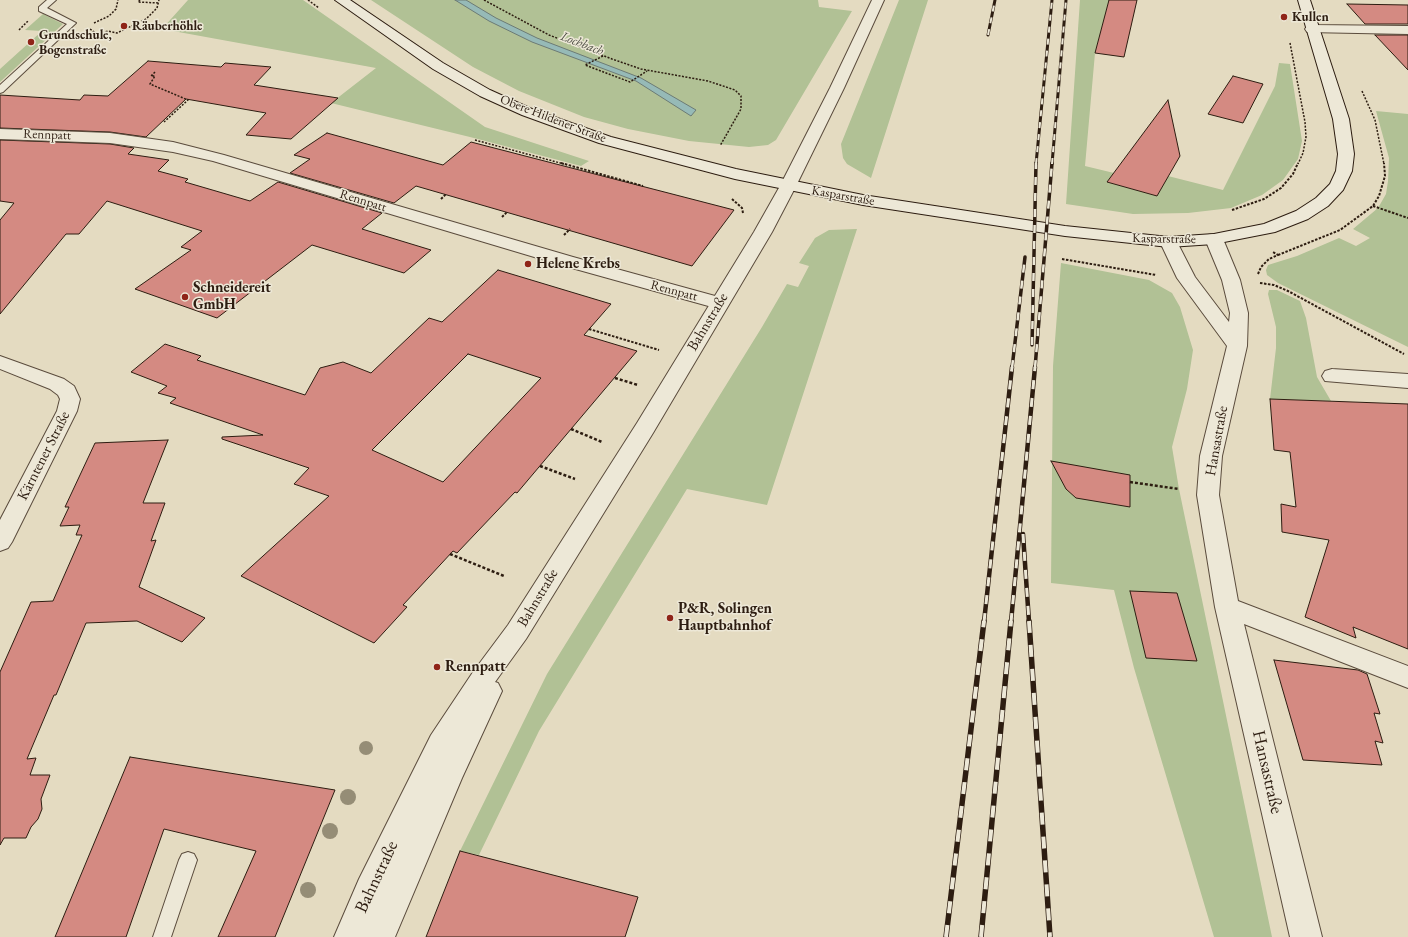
<!DOCTYPE html>
<meta charset="utf-8">
<style>
body{margin:0}
canvas{display:block;background:#e4dbc1}
</style>
<canvas width="1408" height="937"></canvas>
<script>
const ctx = document.querySelector('canvas').getContext('2d');
ctx.lineJoin = 'round';
function fill(path, color) { ctx.fillStyle = color; ctx.fill(path, 'evenodd'); }
const toPath = rows => new Path2D(rows.map(r => 'M' + r).join(''));
function trace(path, color, width, dash) { ctx.strokeStyle = color; ctx.lineWidth = width; ctx.lineCap = dash ? 'butt' : 'round'; ctx.setLineDash(dash || []); ctx.stroke(path); }
function drawText(font, color, halo, rows, align = 'center') {
  ctx.font = font + ' "EB Garamond",serif'; ctx.lineWidth = 3; ctx.setLineDash([]); ctx.textBaseline = 'middle'; ctx.strokeStyle = halo; ctx.fillStyle = color; for (const [text, x, y, turn = 0] of rows) {
    ctx.save(); ctx.translate(x, y); ctx.rotate((+turn || 0) * Math.PI / 180); ctx.textAlign = isNaN(turn) ? turn : align; if (halo) ctx.strokeText(text, 0, 0); ctx.fillText(text, 0, 0); ctx.restore();
  }
}
const green = toPath([
 [188,0,303,0,485,127,589,161,581,166,474,138,331,103,376,68,162,29],
 [371,0,818,0,819,7,852,11,776,140,768,145,749,147,689,141,628,129,584,117,519,91,473,67],
 [899,0,928,0,871,178,847,164,843,158,841,144],
 [1080,0,1109,0,1095,53,1085,166,1114,173,1107,182,1157,196,1168,176,1223,190,1275,86,1279,63,1290,64,1302,141,1298,159,1283,180,1262,195,1231,208,1188,213,1133,214,1066,204],
 [43,14,63,24,0,82,0,69,42,31,25,30],
 [1376,111,1408,114,1408,347,1278,283,1267,275,1266,270,1268,265,1297,256,1339,238,1356,246,1370,238,1353,229,1378,208,1386,194,1388,181,1389,158],
 [857,229,767,505,687,489,539,731,479,855,460,851,547,674,762,327,787,284,798,287,809,266,799,263,815,238,829,230],
 [1061,263,1149,280,1172,293,1180,307,1193,350,1187,389,1172,447,1179,489,1272,937,1214,937,1134,668,1114,590,1051,583,1053,366],
 [1269,290,1277,290,1300,301,1306,318,1317,377,1331,401,1270,399,1276,348,1276,327,1268,294]
]);
const water = toPath([
 [455,0,466,0,496,18,537,38,641,78,696,110,691,116,636,81,532,42,489,21,455,0]
]);
const building = toPath([
 [1109,0,1137,0,1124,57,1095,53,1109,0],
 [1347,4,1408,5,1408,24,1365,24,1347,4],
 [1375,35,1408,35,1408,70,1375,35],
 [148,61,221,67,225,63,271,67,254,85,338,98,291,139,246,135,266,113,186,99,146,137,110,132,0,128,0,95,80,100,84,95,108,96,148,61],
 [1233,76,1263,84,1243,123,1208,114,1233,76],
 [1168,100,1180,156,1157,196,1107,182,1168,100],
 [327,133,443,165,471,142,734,210,692,266,416,186,394,203,290,173,310,159,294,155,327,133],
 [0,140,110,144,134,148,128,154,169,160,158,171,188,179,185,182,250,201,278,182,382,213,362,229,431,250,404,273,312,245,217,318,135,289,191,250,181,247,202,231,107,201,79,234,66,234,0,314,0,220,14,203,0,201,0,140],
 [498,270,611,304,584,335,637,351,517,493,515,492,457,553,453,551,403,605,407,607,374,643,241,576,329,496,294,484,309,468,222,439,222,437,263,435,170,403,176,398,158,393,167,386,131,372,165,344,201,356,197,360,305,395,320,368,343,362,371,373,429,318,442,322,498,270],
 [468,354,541,378,443,482,372,450,468,354],
 [1270,399,1408,404,1408,649,1353,627,1356,638,1305,617,1329,540,1282,532,1281,504,1296,507,1290,452,1274,450,1270,399],
 [168,440,143,503,165,503,151,541,156,540,139,587,205,618,182,642,137,621,86,623,56,695,54,695,27,759,36,758,30,775,50,775,41,799,42,809,38,819,31,827,26,838,4,838,0,845,0,672,31,602,53,601,82,535,76,535,80,525,60,526,69,507,65,507,95,443,168,440],
 [1051,461,1130,475,1130,507,1076,498,1066,489,1051,461],
 [1130,591,1177,593,1197,661,1146,658,1130,591],
 [1274,660,1358,670,1367,674,1380,714,1374,713,1383,743,1375,741,1382,765,1303,760,1274,660],
 [130,757,335,790,275,937,218,937,256,851,164,829,126,937,55,937,130,757],
 [460,851,638,897,625,937,426,937,460,851]
]);
const pathFar2 = toPath([
 [140,0,138,2,159,3],
 [308,0,319,8],
 [484,0,549,35,612,59,641,69,708,81,735,90,741,96,741,109,720,146],
 [94,23,109,16,116,9,118,0],
 [90,29,97,34,108,31,117,33,146,19,157,8,159,0],
 [19,30,28,21],
 [1290,43,1305,122,1306,137,1303,153,1298,164],
 [603,56,585,65,630,82,647,71],
 [155,72,151,76,155,76,150,84,188,100,164,122],
 [1362,91,1375,120,1384,164],
 [475,140,564,164]
]);
const pathFar1 = toPath([
 [561,163,643,186],
 [441,199,446,194],
 [732,199,742,208,743,213],
 [1373,206,1408,218],
 [1232,210,1264,199,1281,188,1293,174,1298,163],
 [502,217,507,212],
 [564,235,570,229],
 [1278,255,1340,230,1373,206,1379,196,1385,176,1384,163],
 [1062,259,1156,275],
 [1258,274,1261,267,1269,259,1278,255,1273,252],
 [1260,283,1274,285,1288,291,1404,354],
 [589,329,659,350]
]);
const path = toPath([
 [615,378,638,385],
 [571,429,602,442],
 [540,466,575,479],
 [1130,482,1179,489],
 [450,554,504,576]
]);
const service = toPath([
 [47,0,56,0,47,8,76,23,3,92,0,93,0,85,67,24,39,11,39,7,47,0],
 [188,852,194,854,197,860,171,937,153,937,179,860,182,854,188,852]
]);
const minor = toPath([
 [872,0,884,0,844,88,796,186,794,190,788,191,782,190,780,186,830,88,872,0],
 [1312,25,1408,26,1408,34,1307,32,1305,29,1307,26,1312,25],
 [0,129,110,133,173,142,224,155,573,257,726,299,728,303,726,307,719,309,712,307,561,265,213,161,173,152,110,143,0,139,0,129],
 [1214,234,1220,235,1223,239,1240,280,1248,313,1247,346,1222,456,1219,495,1238,601,1408,666,1408,688,1244,624,1322,937,1290,937,1215,607,1197,495,1200,456,1227,346,1177,278,1160,242,1163,238,1169,237,1175,238,1195,277,1229,322,1230,313,1222,280,1205,239,1208,235,1214,234],
 [0,356,64,379,74,386,80,399,77,411,12,542,8,548,0,551,0,520,57,411,60,399,58,395,50,389,0,369,0,356],
 [1332,369,1408,374,1408,388,1325,381,1322,376,1325,371,1332,369]
]);
const tertiary = toPath([
 [788,181,794,182,796,186,772,232,653,433,526,639,495,682,498,683,502,691,462,778,395,937,334,937,359,879,431,735,473,672,508,625,637,423,754,232,780,186,782,182,788,181]
]);
const secondary = toPath([
 [335,0,350,0,443,63,490,90,532,109,611,137,736,169,863,195,1065,226,1169,237,1214,234,1264,224,1296,211,1316,198,1330,184,1336,171,1338,154,1333,119,1298,0,1310,0,1349,119,1354,154,1352,171,1343,190,1328,206,1308,219,1275,232,1214,244,1169,247,1065,236,863,205,735,179,599,143,522,115,480,96,433,69,335,0]
]);
const railFar3 = toPath([
 [988,35,995,0],
 [1036,164,1052,0],
 [1052,164,1066,0]
]);
const railFar2 = toPath([
 [1032,345,1036,163],
 [1012,368,1025,257],
 [1035,368,1052,163]
]);
const railFar1 = toPath([
 [1023,534,1029,622],
 [984,622,1012,367],
 [1011,622,1035,367]
]);
const rail = toPath([
 [1029,621,1050,937],
 [946,937,984,621],
 [981,937,1011,621]
]);
const trees = [
 [366,748,7],
 [348,797,8],
 [330,831,8],
 [308,890,8]
];
const markers = [
 [1284,17,4,"#8f2418"],
 [124,26,4,"#8f2418"],
 [31,42,4,"#8f2418"],
 [528,264,4,"#8f2418"],
 [185,297,4,"#8f2418"],
 [670,618,4,"#8f2418"],
 [437,667,4,"#8f2418"]
];
const farPoinames = [
 ["Kullen",1292,17],
 ["Räuberhöhle",132,26],
 ["Grundschule,",39,35],
 ["Bogenstraße",39,50]
];
const farWaternames = [
 ["Lochbach",582,44,21]
];
const farStreetnames = [
 ["Obere Hildener Straße",553,119,21],
 ["Rennpatt",47,135,2],
 ["Kasparstraße",843,196,10],
 ["Rennpatt",363,201,17],
 ["Kasparstraße",1164,239,1],
 ["Rennpatt",674,291,15]
];
const poiNames = [
 ["Helene Krebs",536,264],
 ["Schneidereit",193,288],
 ["GmbH",193,305],
 ["P&R, Solingen",678,609],
 ["Hauptbahnhof",678,626],
 ["Rennpatt",445,667]
];
const streetNames = [
 ["Bahnstraße",708,322,-59],
 ["Hansastraße",1217,441,-80],
 ["Kärntener Straße",44,456,-63],
 ["Bahnstraße",538,598,-59]
];
const nearStreetnames = [
 ["Hansastraße",1267,772,77],
 ["Bahnstraße",377,877,-65]
];
fill(green, '#b1c195');
fill(water, '#96bab7');
trace(water, '#6c7b75', 1);
fill(building, '#d48a82');
trace(building, '#2d1d11', 1);
trace(service, '#5b4c3d', 2);
trace(minor, '#5b4c3d', 2);
trace(tertiary, '#5b4c3d', 2);
trace(secondary, '#2d1d11', 2);
trace(pathFar2, '#2d1d11', 1.5, [2, 1.5]);
trace(pathFar1, '#2d1d11', 2, [2.5, 1.5]);
trace(path, '#2d1d11', 2.5, [3, 2]);
fill(service, '#ede8d7');
fill(minor, '#ede8d7');
fill(tertiary, '#ede8d7');
fill(secondary, '#ede8d7');
trace(railFar3, '#2d1d11', 3);
trace(railFar2, '#2d1d11', 3.5);
trace(railFar1, '#2d1d11', 4.5);
trace(rail, '#2d1d11', 5.5);
trace(railFar3, '#ede8d7', 2, [6]);
trace(railFar2, '#ede8d7', 2.5, [8]);
trace(railFar1, '#ede8d7', 3, [9]);
trace(rail, '#ede8d7', 4, [12]);
ctx.fillStyle = '#958d76';
for (const [x, y, r] of trees) { ctx.beginPath(); ctx.arc(x, y, r, 0, 2 * Math.PI); ctx.fill(); }
for (const [x, y, r, color] of markers) { const dot = new Path2D(); dot.arc(x, y, r, 0, 2 * Math.PI); ctx.fillStyle = color; ctx.fill(dot); trace(dot, '#ede8d7', 1.5); }
drawText('bold 13px', '#2d1d11', '#ede8d7', farPoinames, 'left');
drawText('italic 13px', '#4c4c43', '#ede8d7', farWaternames);
drawText('13px', '#2d1d11', '#ede8d7', farStreetnames);
drawText('bold 15px', '#2d1d11', '#ede8d7', poiNames, 'left');
drawText('15px', '#2d1d11', '#ede8d7', streetNames);
drawText('18px', '#2d1d11', '#ede8d7', nearStreetnames);
</script>
